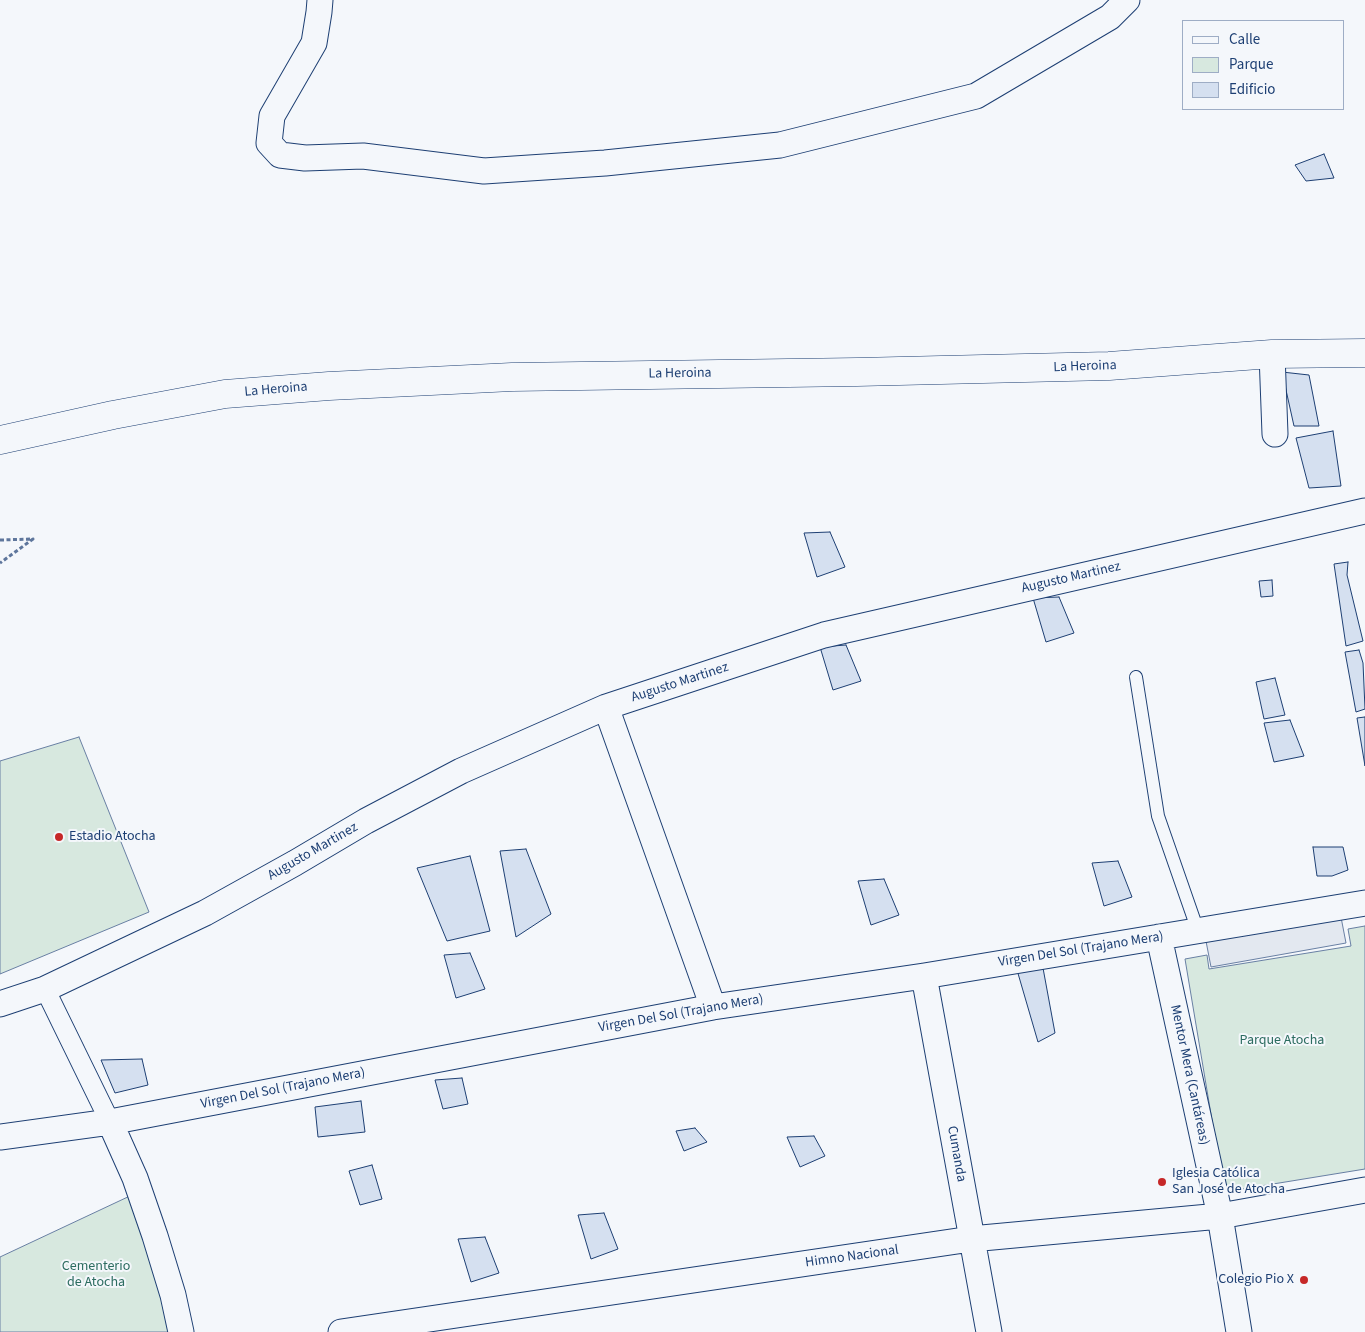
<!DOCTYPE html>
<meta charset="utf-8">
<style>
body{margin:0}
#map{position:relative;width:1365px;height:1332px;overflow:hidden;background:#f4f7fb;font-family:"Source Sans 3",sans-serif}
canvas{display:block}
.legend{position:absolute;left:1182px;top:20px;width:162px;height:90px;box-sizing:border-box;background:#f4f7fb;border:1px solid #9eadc5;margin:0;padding:6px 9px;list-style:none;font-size:15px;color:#1d3f73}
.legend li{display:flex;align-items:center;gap:10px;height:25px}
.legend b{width:25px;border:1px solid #9eadc5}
</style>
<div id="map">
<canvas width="1365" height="1332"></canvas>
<ul class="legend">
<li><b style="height:6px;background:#f4f7fb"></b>Calle</li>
<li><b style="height:14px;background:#d7e8df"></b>Parque</li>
<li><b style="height:14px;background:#d5e0f0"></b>Edificio</li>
</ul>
</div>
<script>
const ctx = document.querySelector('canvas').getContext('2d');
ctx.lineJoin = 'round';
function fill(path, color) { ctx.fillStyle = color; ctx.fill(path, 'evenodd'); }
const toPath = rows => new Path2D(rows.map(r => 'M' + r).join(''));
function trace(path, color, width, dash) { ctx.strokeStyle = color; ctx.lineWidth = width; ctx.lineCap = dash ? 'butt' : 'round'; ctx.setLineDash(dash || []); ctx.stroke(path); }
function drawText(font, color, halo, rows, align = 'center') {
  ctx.font = font + ' "Source Sans 3",sans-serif'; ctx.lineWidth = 4; ctx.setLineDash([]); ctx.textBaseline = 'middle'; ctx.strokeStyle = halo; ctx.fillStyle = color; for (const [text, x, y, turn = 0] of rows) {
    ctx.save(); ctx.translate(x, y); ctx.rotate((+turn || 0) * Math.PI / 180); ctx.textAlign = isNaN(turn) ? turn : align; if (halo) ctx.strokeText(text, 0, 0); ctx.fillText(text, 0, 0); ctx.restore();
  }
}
const green = toPath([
 [79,737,149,912,0,974,0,761,79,737],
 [1365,926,1365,1169,1224,1192,1185,959,1207,955,1209,969,1351,946,1348,929,1365,926],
 [132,1195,175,1332,0,1332,0,1257,132,1195]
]);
const parking = toPath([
 [1340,912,1346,943,1211,967,1205,936,1340,912]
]);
const building = toPath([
 [1324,154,1334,178,1306,181,1295,165,1324,154],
 [1282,372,1309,375,1319,426,1294,426,1282,372],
 [1333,431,1341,486,1309,488,1296,438,1333,431],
 [830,532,845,567,817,577,804,533,830,532],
 [1348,562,1347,575,1363,641,1346,646,1334,564,1348,562],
 [1272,580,1273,596,1261,597,1259,581,1272,580],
 [1059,597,1074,633,1046,642,1033,598,1059,597],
 [846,645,861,681,833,690,820,647,846,645],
 [1359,650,1363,663,1365,709,1356,712,1345,652,1359,650],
 [1275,678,1285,715,1264,719,1256,682,1275,678],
 [1365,717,1365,766,1357,718,1365,717],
 [1290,720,1304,756,1274,762,1264,723,1290,720],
 [1313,847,1343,847,1348,870,1332,876,1317,876,1313,847],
 [526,849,551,914,516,937,500,851,526,849],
 [470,856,490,931,447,941,417,868,470,856],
 [1118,861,1132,897,1104,906,1092,863,1118,861],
 [884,879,899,915,871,925,858,881,884,879],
 [470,953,485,989,456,998,444,955,470,953],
 [1043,968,1055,1033,1038,1042,1017,970,1043,968],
 [142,1059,148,1085,115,1093,101,1060,142,1059],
 [462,1078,468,1104,443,1109,435,1080,462,1078],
 [361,1101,365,1132,318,1137,315,1107,361,1101],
 [695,1128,707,1142,684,1151,676,1131,695,1128],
 [814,1136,825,1156,800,1167,787,1137,814,1136],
 [372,1165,382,1199,360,1205,349,1171,372,1165],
 [604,1213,618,1249,591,1259,578,1215,604,1213],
 [485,1237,499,1273,471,1282,458,1239,485,1237]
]);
const path = toPath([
 [0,540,33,539,0,563]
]);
const service = toPath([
 [1136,677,1158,816,1198,931]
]);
const pedestrian = toPath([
 [45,989,110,1122]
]);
const minor = toPath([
 [320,0,319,12,314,43,272,116,269,143,280,155,305,158,363,156,484,171,605,163,780,145,976,96,1110,17,1127,0],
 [1272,354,1275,434],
 [606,707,713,1007],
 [1159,937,1220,1216,1239,1332],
 [924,976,989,1332],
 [0,1004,45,989,205,913,295,863,366,821,461,771,606,707,824,635,1365,511],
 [110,1122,135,1178,155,1236,173,1295,181,1332],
 [0,1137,110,1122,713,1007,924,976,1365,903],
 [341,1332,971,1239,1220,1216,1365,1190]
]);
const tertiary = toPath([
 [0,440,113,415,225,394,329,386,512,377,857,372,1109,366,1272,354,1365,353]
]);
const markers = [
 [59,837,5,"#c62828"],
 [1162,1182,5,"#c62828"],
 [1304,1280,5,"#c62828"]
];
const streetNames = [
 ["La Heroina",1085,367,-2],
 ["La Heroina",680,374,-1],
 ["La Heroina",276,390,-5],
 ["Augusto Martinez",1071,578,-13],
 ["Augusto Martinez",680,683,-18],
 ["Augusto Martinez",313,852,-30],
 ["Virgen Del Sol (Trajano Mera)",1081,950,-9],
 ["Virgen Del Sol (Trajano Mera)",681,1014,-10],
 ["Mentor Mera (Cantáreas)",1189,1075,78],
 ["Virgen Del Sol (Trajano Mera)",283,1089,-11],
 ["Cumanda",956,1154,80],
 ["Himno Nacional",852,1257,-8]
];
const poiNames = [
 ["Estadio Atocha",69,837],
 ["Iglesia Católica",1172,1174],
 ["San José de Atocha",1172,1190],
 ["Colegio Pio X",1294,1280,"right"]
];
const parkNames = [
 ["Parque Atocha",1282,1041],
 ["Cementerio",96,1267],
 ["de Atocha",96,1283]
];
fill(green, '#d7e8df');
trace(green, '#687fa3', 1);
fill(parking, '#e3e8f0');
trace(parking, '#687fa3', 1);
fill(building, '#d5e0f0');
trace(building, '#1d3f73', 1);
trace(service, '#1d3f73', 14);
trace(pedestrian, '#1d3f73', 21);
trace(minor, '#1d3f73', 27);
trace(tertiary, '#1d3f73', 29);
trace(path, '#5e769c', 3, [4, 2.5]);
trace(service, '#f4f7fb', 12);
trace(pedestrian, '#f4f7fb', 19);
trace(minor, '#f4f7fb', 25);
trace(tertiary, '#f4f7fb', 28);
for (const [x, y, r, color] of markers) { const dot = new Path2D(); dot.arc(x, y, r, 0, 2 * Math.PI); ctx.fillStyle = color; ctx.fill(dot); trace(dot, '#f4f7fb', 2); }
drawText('14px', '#1d3f73', '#f4f7fb', streetNames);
drawText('14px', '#1d3f73', '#f4f7fb', poiNames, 'left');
drawText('14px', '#2c6c60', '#f4f7fb', parkNames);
</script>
